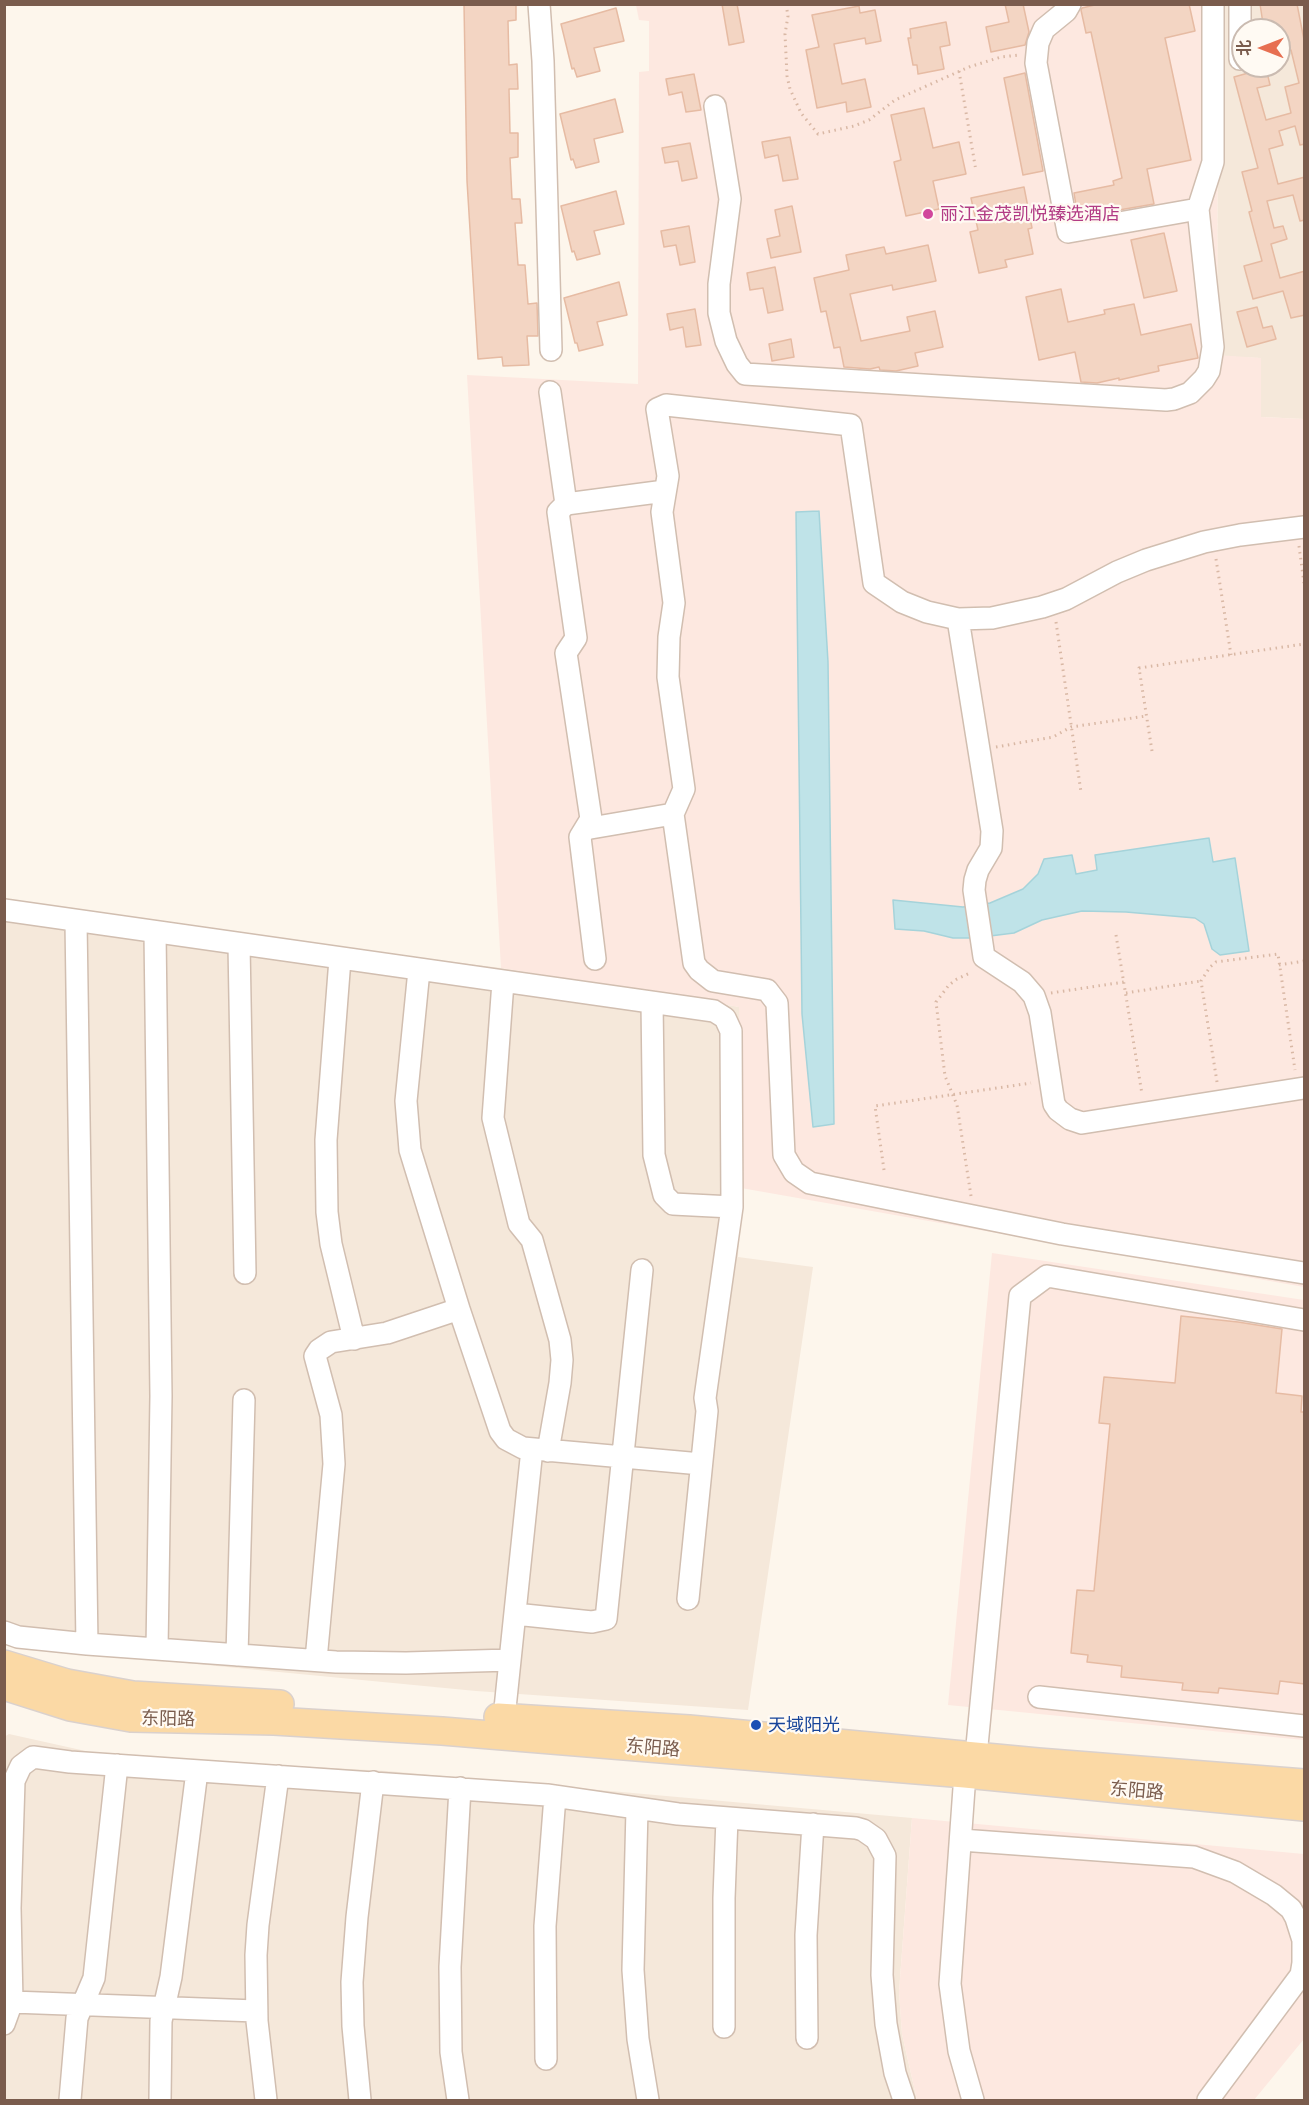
<!DOCTYPE html>
<meta charset="utf-8">
<style>
body{margin:0}
#map{position:relative;width:1309px;height:2105px;overflow:hidden;background:#fdf6ec;font-family:"Public Sans","Noto Sans SC",sans-serif}
canvas{display:block}
.frame{position:absolute;inset:0;border:6px solid #7a5c4d;pointer-events:none}
.north{position:absolute;left:1231px;top:18px;width:60px;height:60px;box-sizing:border-box;background:#fffaf3;border:2px solid #cabbb1;border-radius:50%;rotate:270deg;font-size:16px;font-weight:700;line-height:24px;text-align:center;color:#7a5c4d}
.north::after{content:'';display:block;margin:auto;width:21px;height:27px;background:#e76f51;clip-path:polygon(50% 0,100% 100%,50% 72%,0 100%)}
</style>
<div id="map">
<canvas width="1309" height="2105"></canvas>
<div class="frame"></div>
<div class="north">北</div>
</div>
<script>
const ctx = document.querySelector('canvas').getContext('2d');
ctx.lineJoin = 'round';
function fill(path, color) { ctx.fillStyle = color; ctx.fill(path, 'evenodd'); }
const toPath = rows => new Path2D(rows.map(r => 'M' + r).join(''));
function trace(path, color, width, dash) { ctx.strokeStyle = color; ctx.lineWidth = width; ctx.lineCap = dash ? 'butt' : 'round'; ctx.setLineDash(dash || []); ctx.stroke(path); }
function drawText(font, color, halo, rows, align = 'center') {
  ctx.font = font + ' "Public Sans","Noto Sans SC",sans-serif'; ctx.lineWidth = 4.5; ctx.setLineDash([]); ctx.textBaseline = 'middle'; ctx.strokeStyle = halo; ctx.fillStyle = color; for (const [text, x, y, turn = 0] of rows) {
    ctx.save(); ctx.translate(x, y); ctx.rotate((+turn || 0) * Math.PI / 180); ctx.textAlign = isNaN(turn) ? turn : align; if (halo) ctx.strokeText(text, 0, 0); ctx.fillText(text, 0, 0); ctx.restore();
  }
}
const residential = toPath([
 [1218,5,1304,5,1304,419,1261,417,1260,358,1217,356],
 [1243,30,1279,30,1279,66,1243,66],
 [5,905,501,968,740,1007,741,1188,738,1257,813,1267,748,1710,476,1691,144,1659,5,1643],
 [9,1734,108,1756,387,1771,912,1818,899,1992,902,2034,917,2100,5,2100,4,1737]
]);
const commercial = toPath([
 [636,5,1218,5,1217,355,1261,358,1261,417,1304,419,1304,1287,741,1188,739,1007,501,968,467,375,638,384,639,72,649,71,649,21,639,20],
 [992,1253,1304,1300,1304,1740,948,1705],
 [912,1818,1304,1854,1304,2039,1254,2100,917,2100,902,2034,899,1992]
]);
const water = toPath([
 [819,511,828,662,834,1124,813,1127,802,1014,796,512,819,511],
 [1209,838,1213,862,1235,858,1249,951,1220,955,1212,949,1204,924,1195,918,1126,912,1082,911,1042,920,1014,933,974,938,953,938,924,931,895,929,893,900,963,907,990,903,1023,889,1038,874,1044,859,1072,855,1076,874,1097,870,1095,855,1209,838]
]);
const building = toPath([
 [464,4,516,4,516,20,508,21,509,65,517,64,518,89,509,89,510,133,518,133,518,157,510,158,512,199,520,199,522,223,515,223,518,265,525,265,528,304,537,303,538,336,527,336,529,365,503,366,502,357,478,359,467,181,464,4],
 [722,4,737,4,744,42,729,45,722,4],
 [1005,4,1023,4,1029,32,1025,45,991,52,986,27,1009,22,1005,4],
 [1099,4,1189,4,1195,31,1165,38,1191,160,1147,169,1154,204,1078,217,1074,193,1114,185,1113,181,1122,178,1091,32,1086,33,1081,10,1082,8,1099,4],
 [1260,4,1297,4,1305,45,1305,144,1300,145,1295,126,1279,131,1283,145,1269,149,1278,184,1305,177,1305,220,1300,221,1293,195,1267,201,1274,228,1283,226,1287,239,1271,244,1280,278,1305,271,1305,315,1291,318,1283,291,1253,299,1244,266,1262,261,1249,212,1252,211,1242,172,1258,168,1234,77,1266,68,1270,85,1257,88,1266,120,1291,113,1285,87,1299,83,1291,50,1279,52,1279,30,1264,30,1260,4],
 [859,6,860,13,875,10,881,41,866,44,865,38,834,44,842,84,865,79,871,107,847,112,846,102,817,108,806,50,819,47,812,15,859,6],
 [616,8,624,41,594,48,600,71,577,77,574,68,572,69,561,24,616,8],
 [946,22,950,45,940,47,944,69,918,74,917,65,913,65,908,38,911,38,910,29,946,22],
 [1025,73,1043,171,1023,175,1004,78,1025,73],
 [694,74,701,110,686,112,682,92,669,95,666,79,694,74],
 [615,99,623,132,594,139,599,162,576,168,573,159,571,160,560,114,615,99],
 [924,108,933,148,959,142,966,174,933,181,939,209,906,216,894,162,901,160,891,115,924,108],
 [790,137,798,179,783,181,778,155,765,158,762,142,790,137],
 [690,143,697,178,682,181,678,161,665,163,662,148,690,143],
 [1024,187,1032,228,1028,229,1033,254,1005,260,1007,267,979,273,970,232,978,230,971,198,1024,187],
 [616,191,624,224,594,231,600,254,577,260,574,251,572,252,561,206,616,191],
 [792,206,801,252,771,258,767,239,780,236,775,210,792,206],
 [689,226,695,262,680,265,676,245,664,247,661,231,689,226],
 [1164,233,1177,291,1144,298,1131,240,1164,233],
 [928,245,936,281,893,290,892,285,850,294,861,341,910,331,907,317,935,311,943,347,915,353,918,366,896,371,880,370,879,367,870,369,844,367,840,347,834,348,826,311,821,312,814,278,849,270,846,255,884,247,886,254,928,245],
 [775,267,783,310,768,313,763,288,750,290,747,273,775,267],
 [619,282,627,315,597,322,603,345,579,351,577,343,575,343,564,298,619,282],
 [1061,289,1068,322,1105,314,1104,310,1134,304,1141,335,1191,324,1198,358,1158,366,1159,371,1119,380,1119,378,1097,383,1081,382,1075,352,1039,360,1026,297,1061,289],
 [1257,307,1263,328,1272,326,1276,339,1247,347,1237,312,1257,307],
 [695,309,701,345,686,347,683,327,670,330,667,314,695,309],
 [791,339,794,357,772,361,769,344,791,339],
 [1181,1316,1238,1322,1282,1329,1276,1393,1302,1396,1301,1412,1305,1412,1305,1684,1280,1681,1278,1694,1219,1688,1218,1693,1182,1690,1183,1683,1121,1677,1122,1666,1087,1662,1088,1655,1071,1653,1077,1590,1094,1591,1110,1424,1099,1423,1104,1377,1175,1383,1181,1316]
]);
const path = toPath([
 [786,4,788,16,785,34,787,76,790,89,801,113,818,134,854,126,869,120,895,100,969,67,1001,57,1019,55],
 [959,71,976,171],
 [1299,546,1304,583],
 [1216,559,1231,655],
 [1056,622,1081,792],
 [996,747,1053,737,1071,727,1146,716],
 [1152,751,1139,668,1304,644],
 [1116,935,1142,1094],
 [1279,965,1304,961],
 [1051,993,1124,982],
 [1126,993,1201,981],
 [1217,1082,1201,981,1210,967,1216,962,1278,954,1295,1070],
 [884,1170,875,1106,1031,1083],
 [971,1196,957,1105,945,1076,936,1002,949,985,957,979,972,972]
]);
const minor = toPath([
 [539,4,543,61,551,350],
 [1070,4,1066,11,1044,29,1038,43,1036,63,1068,232,1198,209],
 [1240,4,1240,59],
 [715,106,730,199,719,284,719,313,726,341,737,364,745,374,1166,400,1174,399,1190,393,1204,379,1209,371,1213,347,1198,209,1213,162,1213,4],
 [550,392,566,504,558,512,576,638,566,653,591,819,580,837,595,959],
 [566,504,665,491],
 [1304,527,1240,535,1204,542,1146,560,1117,572,1066,599,1042,607,992,618,958,619,927,612,902,602,874,583,851,425,666,405,657,409,668,476,662,512,674,603,669,637,668,677,684,789,673,814,694,963,699,970,713,981,767,990,777,1003,784,1155,794,1172,810,1183,1062,1234,1304,1273],
 [958,619,992,831,991,848,978,870,975,880,974,890,984,957,1022,982,1034,996,1040,1013,1054,1104,1058,1110,1070,1119,1082,1123,1304,1088],
 [585,829,673,814],
 [4,910,714,1011,725,1018,731,1031,732,1207,705,1398,707,1411,688,1599],
 [76,922,87,1644],
 [155,933,161,1396,157,1649],
 [239,945,245,1273],
 [340,959,326,1140,327,1212,331,1244,354,1339],
 [419,970,406,1101,410,1150,459,1309,500,1431,506,1439,523,1448,701,1464],
 [503,982,493,1118,519,1224,532,1240,560,1340,562,1360,560,1383,548,1451],
 [652,1002,654,1155,664,1195,673,1204,732,1207],
 [515,1614,592,1622,606,1619,642,1270],
 [4,1632,18,1637,87,1644,336,1662,406,1663,510,1660],
 [237,1655,244,1400],
 [316,1660,334,1464,331,1415,315,1356,319,1350,331,1342,387,1333,459,1309],
 [1039,1697,1304,1726],
 [504,1718,532,1449],
 [976,1756,1020,1296,1047,1276,1304,1320],
 [965,1774,950,1984,959,2051,973,2100],
 [637,1809,633,1970,638,2039,648,2100],
 [961,1840,1194,1857,1235,1872,1274,1895,1291,1909,1296,1918,1303,1940,1303,1963,1301,1975,1208,2100],
 [12,2002,256,2011],
 [4,2024,12,2002,10,1908,14,1781,21,1766,33,1757,70,1762,547,1795,678,1814,856,1828,863,1830,876,1839,885,1856,882,1975,886,2024,895,2073,904,2100],
 [724,2027,724,1898,727,1818],
 [807,2038,806,1935,813,1824],
 [546,2059,545,1926,555,1796],
 [70,2100,77,2018,94,1978,117,1765],
 [160,2100,161,2021,171,1977,197,1771],
 [266,2100,257,2021,256,1955,258,1925,278,1776],
 [360,2100,353,2026,352,1982,357,1917,373,1782],
 [458,2100,451,2052,450,1967,460,1788]
]);
const major = toPath([
 [4,1664,67,1683,133,1695,280,1704],
 [4,1686,70,1707,131,1718,274,1721,442,1731,965,1774,1304,1807],
 [498,1717,689,1729,1038,1762,1304,1783]
]);
const markers = [
 [928,214,6,"#d1479c"],
 [756,1725,6,"#1a4fb4"]
];
const hotelNames = [
 ["丽江金茂凯悦臻选酒店",940,214]
];
const streetNames = [
 ["东阳路",168,1719,1],
 ["东阳路",653,1748,5],
 ["东阳路",1137,1791,5]
];
const transitNames = [
 ["天域阳光",768,1725]
];
fill(residential, '#f5e8da');
fill(commercial, '#fde8e0');
fill(water, '#bfe3e8');
trace(water, '#a5d3da', 1.5);
fill(building, '#f3d5c3');
trace(building, '#e6bba3', 1.5);
trace(minor, '#d1beb0', 24);
trace(major, '#dad1cd', 30);
trace(path, '#d9b8a5', 3, [1.5, 4.5]);
trace(minor, '#fff', 21);
trace(major, '#fbd9a5', 27);
for (const [x, y, r, color] of markers) { const dot = new Path2D(); dot.arc(x, y, r, 0, 2 * Math.PI); ctx.fillStyle = color; ctx.fill(dot); trace(dot, '#fffaf3', 2); }
drawText('18px', '#b23c85', '#fffaf3', hotelNames, 'left');
drawText('18px', '#7a5c4d', '#fffaf3', streetNames);
drawText('18px', '#164399', '#fffaf3', transitNames, 'left');
</script>
